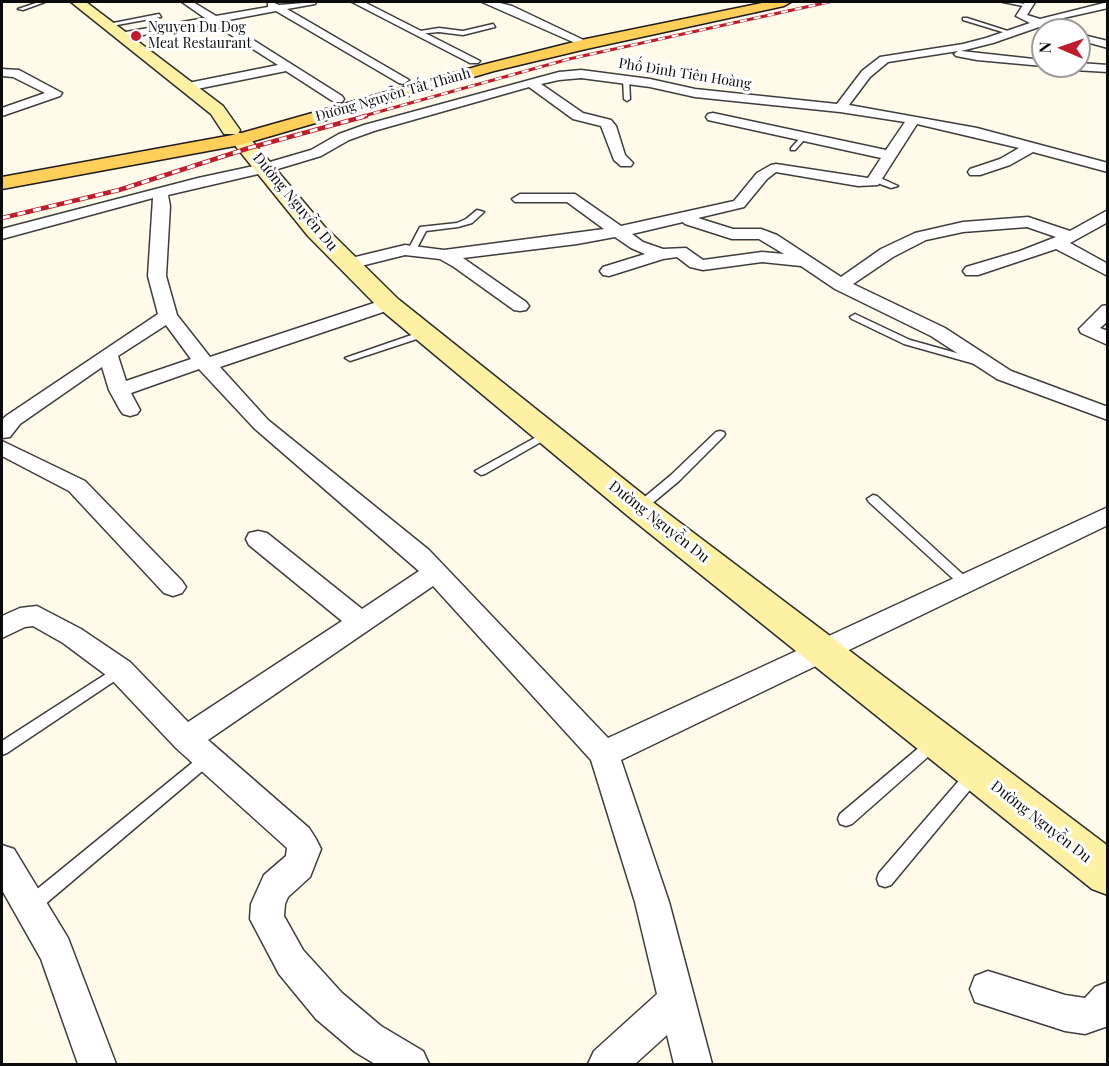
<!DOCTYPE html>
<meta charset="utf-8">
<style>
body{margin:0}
#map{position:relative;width:1109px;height:1066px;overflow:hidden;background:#fffae9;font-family:"Playfair Display",serif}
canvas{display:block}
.frame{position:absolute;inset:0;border:3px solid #0b0b0b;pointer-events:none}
.north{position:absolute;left:1031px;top:18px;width:60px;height:60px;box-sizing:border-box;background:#fff;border:2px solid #9d9d9d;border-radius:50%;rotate:272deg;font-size:16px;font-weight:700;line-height:24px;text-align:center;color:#0b0b0b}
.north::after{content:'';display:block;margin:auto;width:21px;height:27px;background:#c21c2c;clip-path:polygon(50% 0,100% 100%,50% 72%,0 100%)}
</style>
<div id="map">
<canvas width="1109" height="1066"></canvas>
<div class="frame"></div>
<div class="north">N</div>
</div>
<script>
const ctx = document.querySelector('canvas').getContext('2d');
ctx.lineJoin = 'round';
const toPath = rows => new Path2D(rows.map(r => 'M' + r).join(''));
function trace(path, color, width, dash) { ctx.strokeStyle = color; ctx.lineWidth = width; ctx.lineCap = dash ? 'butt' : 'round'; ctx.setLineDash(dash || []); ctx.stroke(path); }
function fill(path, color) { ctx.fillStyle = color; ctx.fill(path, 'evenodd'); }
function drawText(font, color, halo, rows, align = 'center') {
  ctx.font = font + ' "Playfair Display",serif'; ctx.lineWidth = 6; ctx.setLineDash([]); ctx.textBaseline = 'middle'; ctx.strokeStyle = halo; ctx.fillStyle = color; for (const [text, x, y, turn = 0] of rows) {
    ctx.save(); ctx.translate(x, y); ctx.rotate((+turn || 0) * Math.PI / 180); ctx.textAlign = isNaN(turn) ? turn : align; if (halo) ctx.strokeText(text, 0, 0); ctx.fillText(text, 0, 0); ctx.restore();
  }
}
const lane = toPath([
 [39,2,45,2,23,10,18,9,39,2],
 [1003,2,1013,2,1031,5,1028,7,1003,2],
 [159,14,161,17,106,27,103,25,159,14],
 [963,18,967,18,1014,33,1009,34,963,20,963,18],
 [493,24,495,27,463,35,439,32,417,34,414,32,439,28,463,31,493,24],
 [626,77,629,79,630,99,627,101,624,99,623,79,626,77],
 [801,137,806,138,795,150,791,150,791,148,801,137],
 [872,177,878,177,898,186,891,188,872,181,872,177],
 [477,210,484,212,472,223,458,227,426,231,415,252,408,250,420,227,457,223,466,219,477,210],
 [855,314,910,340,985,361,987,363,982,366,904,344,852,319,850,317,855,314],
 [426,330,431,333,429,335,353,360,350,361,345,358,426,330],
 [549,430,554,433,553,435,485,474,481,475,475,471,549,430],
 [720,431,724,432,725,434,724,436,679,481,643,511,635,511,633,508,635,505,671,475,716,432,720,431],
 [873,495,877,496,969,580,971,583,969,586,961,586,869,502,867,499,873,495],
 [120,665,125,666,127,670,125,674,7,753,2,755,2,741,120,665],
 [933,738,938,740,940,744,938,748,852,824,846,826,840,824,838,819,840,814,928,740,933,738],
 [208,752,213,754,215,758,213,762,37,911,31,913,25,911,23,905,25,899,203,754,208,752],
 [974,767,979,769,982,774,979,779,891,885,885,887,879,885,877,879,879,873,969,769,974,767]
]);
const street = toPath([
 [182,2,193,2,216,16,268,7,268,3,272,2,279,5,316,2,315,4,287,9,409,80,403,84,399,83,276,11,223,21,342,96,344,99,342,102,334,102,286,71,187,91,183,90,183,84,278,65,212,23,120,39,115,36,120,33,205,18,182,2],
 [352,2,364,2,480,61,478,63,470,63,352,2],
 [482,2,496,2,512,6,592,44,590,46,582,46,482,2],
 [1025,2,1035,2,1027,15,1040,19,1108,2,1108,8,1059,19,1049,23,1049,27,1039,27,993,43,961,51,1043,60,1043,66,1045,66,1043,66,977,60,956,56,954,54,958,51,888,62,870,77,849,105,977,128,1108,163,1108,172,1033,152,1010,165,980,175,970,175,968,172,970,169,1000,159,1019,148,917,124,878,185,858,186,776,172,767,179,744,207,698,218,733,229,761,229,777,235,841,277,881,249,915,233,963,222,1028,217,1070,231,1108,210,1108,222,1070,243,1108,264,1108,276,1056,249,978,275,966,275,963,271,966,267,1020,251,1056,237,1027,227,963,232,926,240,893,257,853,284,945,328,1011,371,1108,407,1108,420,997,379,931,336,835,289,801,266,762,262,703,270,690,267,677,257,663,259,609,276,603,275,600,271,603,267,645,254,631,248,615,237,577,244,463,258,526,302,529,306,526,310,520,311,514,310,454,267,440,259,405,255,349,269,343,268,341,264,343,260,405,245,444,250,604,229,567,202,515,202,512,199,520,194,575,194,621,226,734,201,757,173,771,165,776,164,868,178,881,158,708,120,706,117,708,114,713,113,886,150,905,122,840,112,695,97,650,87,581,78,559,80,541,84,583,113,611,120,616,126,625,155,633,163,631,166,621,166,614,160,601,126,573,119,529,87,374,131,349,140,321,156,271,171,168,195,170,206,166,276,177,315,210,357,383,300,395,300,398,304,395,308,220,367,268,420,429,550,608,738,1108,507,1108,525,621,760,669,902,712,1064,674,1064,667,1035,635,1064,588,1064,594,1051,657,994,635,902,591,760,433,586,208,740,309,828,316,839,321,849,310,877,288,897,285,904,284,916,303,950,342,993,381,1026,423,1051,429,1064,375,1064,355,1052,316,1019,279,974,250,919,251,904,264,875,286,856,287,848,176,748,110,678,63,643,33,626,25,627,2,638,2,616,20,608,37,606,81,629,130,662,188,722,342,621,249,545,246,539,249,533,258,531,267,533,362,609,419,571,254,428,199,369,131,393,140,410,137,414,130,416,123,414,120,410,109,390,102,367,20,424,10,437,2,438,2,420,6,416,158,314,148,276,153,198,2,239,2,229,198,178,263,164,311,150,339,134,364,125,559,72,581,70,650,79,695,89,837,104,862,71,880,57,963,44,986,38,1030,23,1016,16,1025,2],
 [683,222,685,224,732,239,759,239,784,254,762,252,703,260,686,248,663,249,643,242,632,234,683,222],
 [166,325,191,359,126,381,118,356,166,325],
 [1079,34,1108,41,1108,48,1079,40,1079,34],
 [1079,63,1108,65,1108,72,1074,70,1068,66,1079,66,1079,63],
 [2,69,19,70,62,93,60,96,2,116,2,108,45,93,13,77,2,76,2,69],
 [1108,305,1108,321,1100,328,1108,331,1108,345,1081,333,1079,329,1102,306,1108,305],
 [2,441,85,481,182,581,186,587,182,593,173,596,164,593,69,491,2,456,2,441],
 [2,845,14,849,68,938,116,1064,78,1064,41,959,2,890,2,845],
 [988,971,1065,995,1085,998,1095,987,1108,982,1108,1026,1085,1034,1065,1031,975,1002,970,989,975,976,988,971]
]);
const secondary = toPath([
 [71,2,86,2,223,106,240,130,238,134,224,134,211,114,71,2],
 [240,133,247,135,324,226,398,299,650,500,1108,846,1108,895,1092,889,628,516,380,309,308,236,233,143,231,139,233,135,240,133]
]);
const primary = toPath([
 [767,2,791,2,784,6,586,49,494,71,240,145,2,189,2,177,238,134,482,65,586,39,767,2]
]);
const railFar1 = toPath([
 [360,117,569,59,829,2]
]);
const rail = toPath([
 [2,218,119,190,249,148,366,116]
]);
const markers = [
 [136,36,6,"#c21c2c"]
];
const farPoinames = [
 ["Nguyen Du Dog",148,28],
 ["Meat Restaurant",148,44]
];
const farStreetnames = [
 ["Phố Đinh Tiên Hoàng",685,74,9],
 ["Đường Nguyễn Tất Thành",393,95,-16]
];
const streetNames = [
 ["Đường Nguyễn Du",295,202,50],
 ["Đường Nguyễn Du",659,522,38],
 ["Đường Nguyễn Du",1041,822,38]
];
trace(lane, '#3e3e3e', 3);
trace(street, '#3e3e3e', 3);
trace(secondary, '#2d2d2d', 3);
trace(primary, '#1c1c1c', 3);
fill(lane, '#fff');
fill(street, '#fff');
fill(secondary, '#fff1a4');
fill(primary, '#ffcf59');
trace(railFar1, '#c21c2c', 3);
trace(rail, '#c21c2c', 4.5);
trace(railFar1, '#fff', 2, [7]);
trace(rail, '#fff', 3, [8]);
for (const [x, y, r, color] of markers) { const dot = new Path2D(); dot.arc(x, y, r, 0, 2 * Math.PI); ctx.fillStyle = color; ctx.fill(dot); trace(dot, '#fff', 2); }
drawText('14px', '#0b0b0b', '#fff', farPoinames, 'left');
drawText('14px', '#0b0b0b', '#fff', farStreetnames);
drawText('15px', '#0b0b0b', '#fff', streetNames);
</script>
